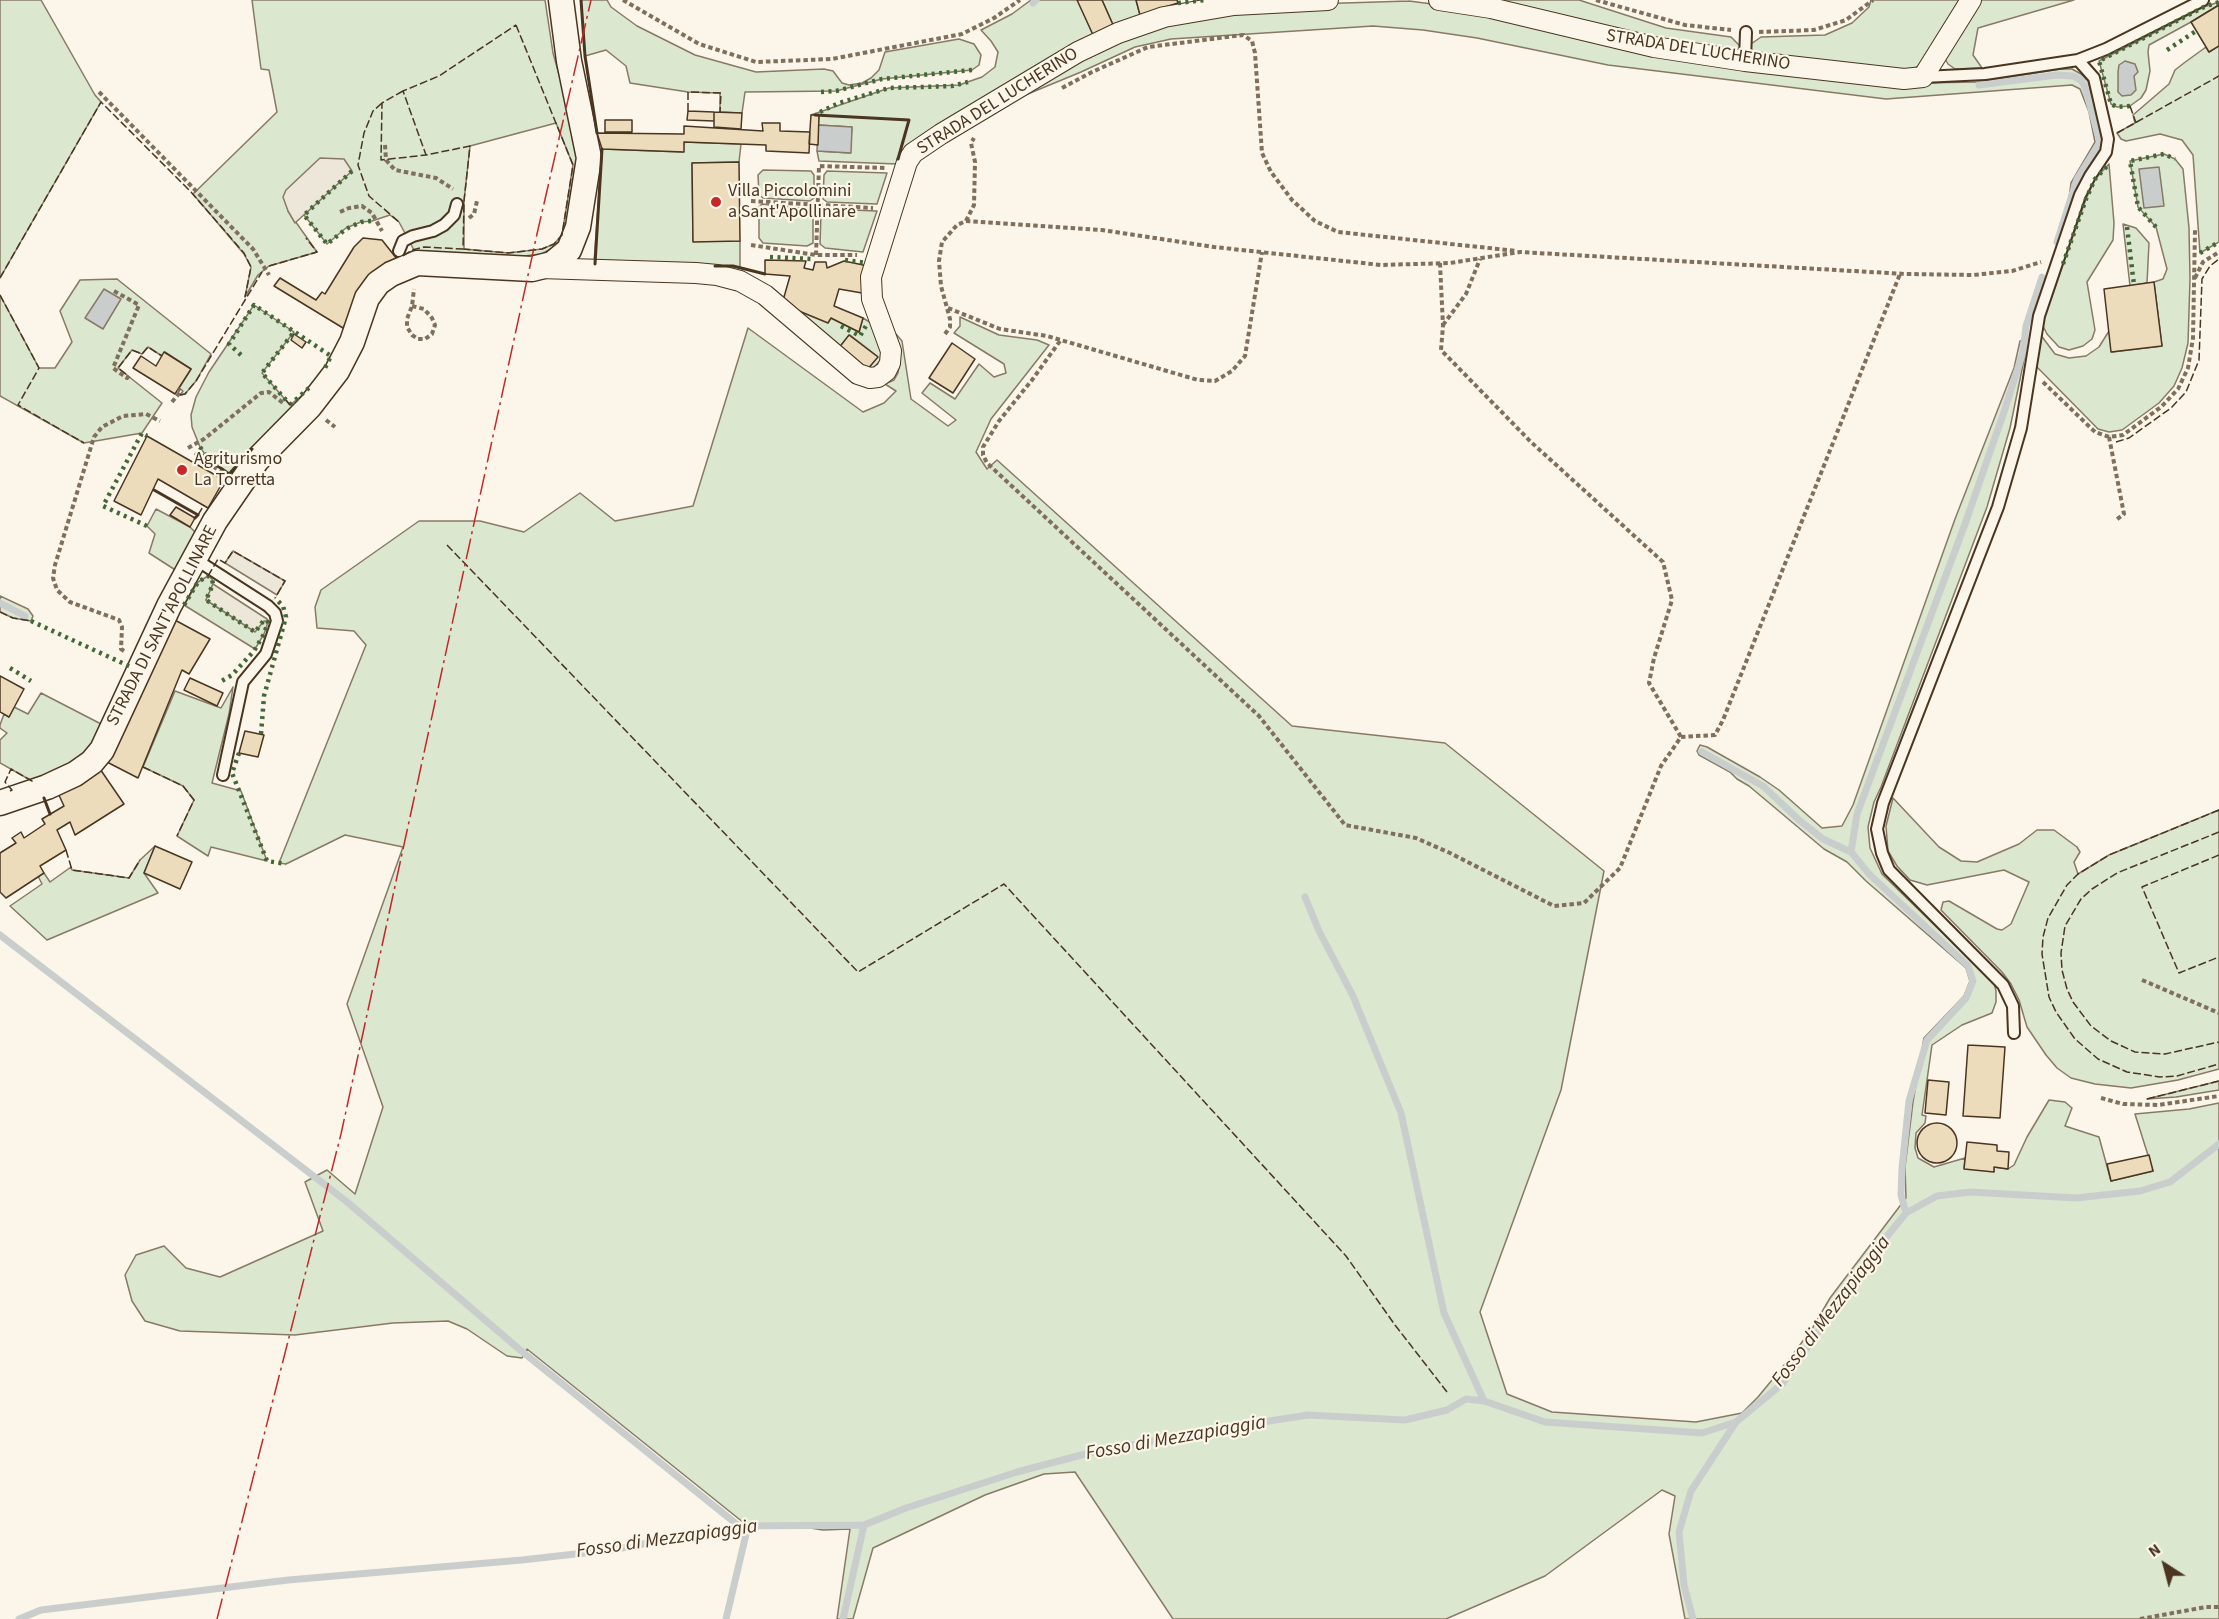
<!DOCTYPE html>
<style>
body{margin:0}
#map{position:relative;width:2219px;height:1619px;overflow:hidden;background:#fbf6e9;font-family:"Source Sans 3",sans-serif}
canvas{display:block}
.north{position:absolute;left:2135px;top:1535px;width:60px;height:60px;-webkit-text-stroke:4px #fbf6e9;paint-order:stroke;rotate:324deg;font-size:16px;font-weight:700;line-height:24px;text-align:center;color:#4a3520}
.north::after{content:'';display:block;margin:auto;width:21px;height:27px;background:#4a3520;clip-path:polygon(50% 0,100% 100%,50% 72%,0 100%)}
</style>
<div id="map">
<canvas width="2219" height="1619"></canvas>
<div class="north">N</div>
</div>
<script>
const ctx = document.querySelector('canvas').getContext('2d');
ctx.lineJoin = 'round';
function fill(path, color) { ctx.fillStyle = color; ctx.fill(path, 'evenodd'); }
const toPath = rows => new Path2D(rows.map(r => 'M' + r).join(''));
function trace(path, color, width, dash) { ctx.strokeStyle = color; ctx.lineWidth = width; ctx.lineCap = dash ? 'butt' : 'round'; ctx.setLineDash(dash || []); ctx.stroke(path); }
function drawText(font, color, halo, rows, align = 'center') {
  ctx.font = font + ' "Source Sans 3",sans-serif'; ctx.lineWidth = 4.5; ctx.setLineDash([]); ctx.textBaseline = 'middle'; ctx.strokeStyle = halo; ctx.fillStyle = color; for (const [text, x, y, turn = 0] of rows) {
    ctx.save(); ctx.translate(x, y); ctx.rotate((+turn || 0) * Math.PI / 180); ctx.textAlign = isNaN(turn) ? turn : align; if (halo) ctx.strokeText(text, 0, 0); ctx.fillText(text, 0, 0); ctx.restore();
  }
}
const green = toPath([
 [0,0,41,0,95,95,101,102,0,278,0,0],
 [252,0,545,0,553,53,578,142,578,165,566,237,557,246,541,254,507,258,424,251,415,252,399,222,390,215,372,221,361,222,346,228,327,244,304,215,351,171,288,211,317,252,269,266,258,275,245,297,251,267,244,254,193,194,277,112,269,70,261,69,252,0],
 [556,123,573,165,562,235,554,244,542,249,508,253,464,249,464,201,470,146,556,123],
 [581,0,607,0,611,7,637,26,695,55,756,72,824,69,833,71,842,83,849,85,862,83,871,78,879,70,885,52,959,39,974,44,981,55,979,65,972,70,882,79,836,91,745,92,742,113,720,112,720,93,688,92,630,83,626,66,606,50,585,56,581,0],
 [1031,0,1078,0,1094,37,1042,64,901,151,897,164,819,161,817,151,850,153,852,127,818,125,819,115,811,115,889,88,959,85,982,77,995,67,998,52,991,41,981,30,1012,14,1031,0],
 [1102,0,1136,0,1140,15,1114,27,1102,0],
 [1493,0,1579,0,1666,28,1731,37,1740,46,1738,50,1640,39,1493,0],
 [1871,0,1964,0,1927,61,1915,68,1899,71,1756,53,1751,49,1751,44,1761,37,1825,35,1852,23,1869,7,1871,0],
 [1979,0,2074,0,1978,28,1973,55,1982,68,1955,69,1948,64,1944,57,1979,0],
 [1409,1,1471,9,1921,83,1977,82,2060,69,2072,69,2081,74,2088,81,2103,141,2078,185,2067,214,2071,183,2095,142,2089,112,2080,89,2072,85,1886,99,1608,65,1477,38,1423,30,1373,26,1171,39,1135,47,1081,72,1006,103,1078,60,1165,23,1312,4,1409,1],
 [2219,2,2219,5,2191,22,2149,45,2148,52,2150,71,2146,90,2141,98,2130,106,2117,107,2111,104,2099,61,2204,7,2219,2],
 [2219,46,2219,242,2200,253,2193,155,2182,140,2160,134,2126,141,2121,139,2117,133,2135,123,2133,115,2169,84,2175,70,2184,63,2206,47,2209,52,2219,46],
 [684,142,741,144,739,162,692,163,693,241,740,241,740,267,594,263,602,149,683,152,684,142],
 [2164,154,2175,159,2183,169,2189,228,2190,279,2188,343,2182,368,2174,386,2159,403,2122,430,2109,432,2098,429,2035,365,2040,334,2055,354,2069,358,2086,356,2099,347,2109,331,2112,352,2162,346,2154,282,2163,279,2167,269,2156,227,2138,207,2130,161,2164,154],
 [2109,164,2114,223,2113,240,2087,282,2095,330,2092,339,2083,346,2069,350,2059,347,2047,334,2042,324,2086,199,2095,179,2109,164],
 [763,170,811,171,814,175,814,198,810,201,763,198,759,195,758,175,763,170],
 [827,171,887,173,877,204,827,202,823,199,824,175,827,171],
 [762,204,809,209,813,213,813,243,807,246,763,243,759,238,759,207,762,204],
 [826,209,877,211,863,252,825,248,820,244,821,214,826,209],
 [2123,224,2136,228,2149,243,2147,283,2130,286,2123,224],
 [117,279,211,354,196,381,185,394,180,395,183,391,179,388,191,369,165,352,162,356,148,347,142,354,132,350,118,368,162,403,142,433,84,443,0,396,0,295,39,368,55,368,72,342,60,311,80,280,117,279],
 [782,304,831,318,859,332,863,318,871,323,880,340,881,354,880,361,873,368,868,369,877,356,850,335,838,349,782,304],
 [254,305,294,332,262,373,290,405,306,392,322,374,331,356,334,357,324,375,284,422,248,452,229,474,208,459,200,447,192,427,191,415,196,397,209,372,254,305],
 [960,317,999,335,1037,340,1049,345,991,419,976,452,987,469,997,460,1292,726,1445,743,1604,871,1561,1090,1480,1312,1507,1394,1552,1412,1696,1422,1742,1413,1758,1397,1790,1358,1812,1329,1830,1298,1906,1198,1905,1167,1913,1102,1924,1038,1964,996,1970,981,1966,968,1866,881,1847,862,1824,849,1749,786,1737,779,1730,772,1699,755,1697,751,1700,745,1707,747,1760,777,1779,790,1822,828,1842,826,1853,805,1955,519,2014,368,2020,341,2026,340,2025,355,2010,428,1987,507,1881,787,1874,802,1868,827,1870,848,1882,874,1994,983,1996,991,1996,1002,1992,1013,1962,1025,1932,1045,1922,1115,1926,1116,1925,1123,1916,1133,1915,1148,1918,1158,1934,1167,1965,1158,1964,1168,1994,1171,1994,1167,2008,1169,2014,1165,2027,1137,2049,1100,2065,1102,2072,1108,2065,1126,2099,1137,2111,1181,2153,1171,2135,1114,2189,1109,2219,1103,2219,1619,1685,1619,1669,1534,1675,1496,1662,1490,1545,1576,1446,1619,1173,1619,1075,1472,1044,1474,985,1495,873,1548,853,1619,837,1619,850,1529,823,1530,798,1526,749,1527,527,1349,522,1358,507,1356,467,1329,448,1321,393,1323,295,1335,180,1331,145,1321,132,1301,125,1275,136,1255,164,1246,186,1268,220,1277,323,1231,305,1182,327,1170,355,1194,383,1107,347,1004,403,847,345,835,286,864,279,863,366,645,354,631,317,628,315,607,321,590,419,521,480,521,524,532,580,493,615,521,693,506,748,328,863,412,884,403,896,391,885,384,894,380,898,373,900,360,896,334,902,341,911,399,948,426,956,420,922,393,930,383,955,399,979,364,994,377,1006,373,1004,364,954,333,960,326,960,317],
 [156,509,190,527,195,532,197,539,180,573,149,553,155,534,147,526,156,509],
 [208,576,212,579,213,584,206,600,255,631,264,620,268,622,264,634,255,649,184,605,198,582,208,576],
 [0,596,28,609,33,616,31,621,13,618,0,612,0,596],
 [233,687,229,714,212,783,241,791,267,861,211,847,208,856,177,836,194,800,183,786,143,767,175,691,221,708,233,687],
 [41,693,103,725,87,753,70,766,32,781,0,763,0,740,7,733,0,728,0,725,4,714,9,717,14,707,28,714,41,693],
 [1893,798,1939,847,1961,861,1977,862,2019,844,2037,830,2054,830,2077,847,2080,852,2074,862,2078,874,2109,855,2219,810,2219,1069,2178,1080,2131,1088,2095,1084,2071,1078,2057,1068,2046,1055,2027,1027,2019,1000,2011,984,2002,972,1941,910,1943,902,1949,901,1997,929,2002,930,2011,924,2029,882,2004,870,1927,885,1910,880,1897,866,1888,851,1886,826,1893,798],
 [155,846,144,873,158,893,47,940,10,906,42,884,38,876,44,873,50,882,71,867,72,870,129,878,140,860,155,846],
 [2219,1081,2219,1090,2176,1097,2147,1099,2219,1081]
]);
const parking = toPath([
 [320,158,344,159,352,171,295,223,288,211,283,197,286,190,320,158],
 [233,551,285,581,277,595,225,563,233,551],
 [213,584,267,619,267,621,264,621,255,632,206,600,213,584]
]);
const water = toPath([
 [2125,61,2135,64,2138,72,2134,76,2136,90,2131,95,2122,96,2118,92,2118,72,2119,65,2125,61],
 [818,125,852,127,851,153,817,151,818,125],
 [2159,167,2164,206,2144,208,2139,169,2159,167],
 [104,289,121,299,103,329,85,318,104,289]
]);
const stream = toPath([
 [1033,3,1036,0],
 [1979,85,2057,75,2073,76,2081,80,2085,87,2100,142,2077,179,2057,242],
 [0,603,25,616],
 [1702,752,1763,786,1799,820,1823,839,1851,852],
 [1305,897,1319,931,1353,996,1401,1113,1444,1313,1484,1401],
 [0,935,346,1201,519,1349,739,1526],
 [1906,1213,1901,1195,1902,1168,1909,1101,1927,1040,1966,998,1973,981,1968,966,1870,875,1851,852,1857,814,1965,524,2005,409,2023,352,2026,326,2042,277],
 [19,1619,41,1610,288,1580,522,1560,611,1550,739,1526,864,1525,906,1508,1017,1472,1089,1453,1224,1428,1308,1415,1405,1420,1447,1410,1466,1399,1484,1401,1545,1422,1702,1433,1736,1422,1782,1384,1820,1329,1830,1311,1850,1291,1871,1256,1906,1213,1937,1196,1970,1192,2076,1198,2140,1191,2170,1182,2219,1144],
 [726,1619,748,1526],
 [843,1619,864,1525],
 [1693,1619,1684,1585,1679,1532,1691,1491,1736,1422]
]);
const building = toPath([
 [1077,0,1102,0,1114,27,1094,37,1077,0],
 [1136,0,1177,0,1178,3,1140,15,1136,0],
 [2219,5,2219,46,2209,52,2191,22,2219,5],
 [688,111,714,112,714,121,687,120,688,111],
 [714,112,742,113,741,129,714,127,714,112],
 [811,115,819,115,818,145,809,144,811,115],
 [605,120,632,120,632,132,605,132,605,120],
 [762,123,780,123,780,131,810,132,809,153,766,151,766,145,684,142,684,152,602,149,597,133,684,134,684,126,763,131,762,123],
 [739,162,740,241,693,242,692,163,739,162],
 [363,238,382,240,397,259,372,275,343,328,274,286,280,278,316,300,322,292,325,294,354,247,363,238],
 [765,260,806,261,804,268,813,270,815,262,826,262,827,268,844,261,868,266,862,293,839,289,834,306,863,318,859,332,831,318,828,323,782,304,790,276,765,274,765,260],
 [2154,282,2162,346,2111,352,2104,289,2154,282],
 [294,334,306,342,302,348,291,340,294,334],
 [849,335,878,357,866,371,838,349,849,335],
 [952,343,975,359,953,393,929,378,952,343],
 [164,352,191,369,175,394,133,368,141,356,156,366,164,352],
 [147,436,224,480,208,508,158,479,141,515,114,501,147,436],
 [176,507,195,518,190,527,170,515,176,507],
 [173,619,210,639,189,674,182,670,138,778,105,761,173,619],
 [0,676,24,689,9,717,0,712,0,676],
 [190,678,223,693,217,706,184,690,190,678],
 [245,731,264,735,258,757,239,753,245,731],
 [98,766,124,804,75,835,70,822,57,830,66,850,40,866,44,873,6,898,0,892,0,853,16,843,12,838,21,832,24,838,45,824,42,819,64,806,57,791,98,766],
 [155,846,192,862,180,889,144,873,155,846],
 [1968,1045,2005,1047,2000,1118,1963,1116,1968,1045],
 [1928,1080,1949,1082,1946,1115,1925,1113,1928,1080],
 '1917 1143a20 20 0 1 1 40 0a20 20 0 1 1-40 0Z',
 [1967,1142,1997,1145,1997,1151,2009,1152,2008,1169,1994,1167,1994,1172,1964,1169,1967,1142],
 [2149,1155,2153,1171,2111,1181,2107,1164,2149,1155]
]);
const path = toPath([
 [623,0,699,44,756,62,832,59,962,34,994,18,1020,0],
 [1596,0,1685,25,1731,30],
 [1759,32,1814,30,1846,20,1873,0],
 [1062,88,1092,72,1148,47,1243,35,1252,41,1255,53,1262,153,1271,172,1292,200,1315,221,1338,232,1517,251],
 [99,92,253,249,269,275],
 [385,145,386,160,395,170,436,178,453,189],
 [751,201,873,208],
 [340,212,349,208,362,206,372,213,382,231],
 [469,218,474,214,477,201],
 [966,221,974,205,975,162,971,143,974,138],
 [751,245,816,255,857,255],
 [816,255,819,166,885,168],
 [1440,263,1443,326,1441,350,1531,442,1663,562,1672,600,1654,658,1649,683,1681,737],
 [2195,278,2203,262,2219,252],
 [114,291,139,305,113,368,127,378,131,374],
 [412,306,424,309,432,318,435,325,432,334,425,339,418,339,412,335,407,327,407,319,412,306,414,289],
 [948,308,1000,329,1047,336,1198,380,1215,381,1232,371,1245,356,1262,252],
 [1443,325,1466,294,1480,259],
 [945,334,950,327,950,319,941,286,939,261,942,242,957,225,966,221,1102,230,1214,247,1381,265,1450,263,1520,252,1906,274,1973,275,2012,271,2041,262],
 [1060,341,1032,380,999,421,983,447,983,455,987,463,1259,716,1345,825,1416,838,1450,853,1554,906,1584,903,1620,868,1661,766,1681,737,1715,735,1723,720,1900,274],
 [2043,382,2095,432,2109,437,2123,435,2161,407,2178,389,2188,368,2193,338,2195,230],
 [172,402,181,391,178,389],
 [326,420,335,427],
 [2109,437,2124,514,2116,520],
 [188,448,204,439,261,393,269,392,283,403],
 [195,453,221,472],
 [124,651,121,649,122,627,119,620,70,602,57,590,53,578,55,565,94,437,102,427,123,416,146,414,160,421],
 [2142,980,2219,1013],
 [2101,1098,2123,1104,2158,1105,2219,1096],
 [2140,1619,2206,1607,2219,1607]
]);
const service = toPath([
 [1745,61,1746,32],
 [1923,77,1985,74,2078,60,2106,49,2203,0],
 [399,251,403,241,413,236,433,231,444,225,454,215,457,204],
 [195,559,268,606,275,613,277,621,266,654,243,682,223,775],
 [2014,1033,2013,1006,2003,985,1889,870,1882,853,1877,829,1883,803,1998,507,2021,428,2039,316,2080,195,2090,176,2106,152,2108,139,2094,78,2078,60]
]);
const minor = toPath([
 [1439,0,1491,8,1654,47,1745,61,1904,79,1923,77,1971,0],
 [540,268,696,273,717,275,740,281,765,295,858,374,870,378,878,377,886,371,890,363,891,351,872,299,871,277,907,162,913,153,941,134,1078,52,1118,33,1164,17,1234,5,1328,0]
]);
const tertiary = toPath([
 [0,803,47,787,75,774,92,762,102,750,169,606,215,521,257,460,310,406,337,371,352,342,367,298,378,283,391,274,417,263,532,269,552,264,569,250,578,227,589,158,569,61,561,0]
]);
const hedge = toPath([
 [1178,3,1205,0],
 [2167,50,2196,31],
 [821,92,836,91,882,79,972,70],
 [2130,106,2117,107,2111,104,2099,61,2204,7,2219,2],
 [820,112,839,103,889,88,952,86,968,82],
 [352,171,304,215,327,244,346,229,361,222,372,221],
 [2127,227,2134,285],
 [2156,227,2138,207,2130,161,2164,154,2175,159],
 [2200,253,2219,242],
 [770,257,812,259],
 [845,260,867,263],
 [2063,264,2086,199,2095,179,2109,164],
 [841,326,860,336,867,324],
 [241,355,229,344,254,305,331,356,325,368],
 [286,400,262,373,294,332],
 [290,405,311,386],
 [200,447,208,459],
 [147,526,103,506,142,433,147,436],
 [184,605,198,582,208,576,212,579,213,584,206,600,255,632,264,620,268,622,264,634,254,651,232,675,220,682],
 [31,621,131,667],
 [10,668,31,681],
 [261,734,264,696,286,617,283,606,275,598],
 [239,753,232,773,267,861,286,864]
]);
const fence = toPath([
 [516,25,573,165,562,235,554,244,542,249,508,253,463,249,464,201,470,146,426,155,403,91,439,76,516,25],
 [403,91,382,103,381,160,426,155],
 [382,103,373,111,364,133,358,165,369,196,399,222],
 [2130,106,2136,123],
 [688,111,688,92,721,93,720,112],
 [2117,133,2219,76],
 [403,256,412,250,424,247,463,249],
 [269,266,317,252,306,238],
 [0,278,101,102,191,192,244,253,251,267,245,297],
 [0,295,39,368,18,405,84,443],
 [126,374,118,368,132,350,142,354,148,347,162,356],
 [180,395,185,394,196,381,262,272],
 [286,400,290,405],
 [2116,442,2129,438,2171,408,2186,392,2199,360,2202,279,2210,266,2219,259],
 [198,515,204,505],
 [447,545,858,972,1004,884,1346,1256,1395,1325,1447,1392],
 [208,576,218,559,225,563,233,551,285,581,275,598],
 [0,612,13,618,31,621],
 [143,767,183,786,194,800,177,836],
 [10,791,12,790,5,782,11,769,32,781,35,781],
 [2219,810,2109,855,2078,874,2067,885,2048,918,2043,937,2042,954,2049,997,2056,1012,2075,1039,2098,1059,2127,1072,2160,1077,2177,1076,2219,1064],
 [2219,832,2117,873,2092,889,2081,899,2065,926,2061,953,2062,970,2067,989,2073,1002,2091,1026,2111,1041,2135,1052,2165,1054,2219,1042],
 [66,850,72,870,129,878,140,860],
 [2219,855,2142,887,2179,973,2219,957],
 [2147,1099,2219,1081]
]);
const wall = toPath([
 [581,0,585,56,597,133],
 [815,115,909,120,898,159],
 [595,264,602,149],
 [715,266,733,266,765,274],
 [208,459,229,474,252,449],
 [154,490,198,515,195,518],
 [44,798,50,814]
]);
const power = toPath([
 [217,1619,341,1134,537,234,591,0]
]);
const markers = [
 [716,202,6,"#c62828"],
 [182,470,6,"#c62828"]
];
const streetNames = [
 ["STRADA DEL LUCHERINO",1698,51,9],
 ["STRADA DEL LUCHERINO",998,102,-32],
 ["STRADA DI SANT'APOLLINARE",163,626,-63]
];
const poiNames = [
 ["Villa Piccolomini",728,192],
 ["a Sant'Apollinare",728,213],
 ["Agriturismo",194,460],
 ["La Torretta",194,481]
];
const waterNames = [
 ["Fosso di Mezzapiaggia",1832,1312,-53],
 ["Fosso di Mezzapiaggia",1176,1439,-10],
 ["Fosso di Mezzapiaggia",667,1540,-8]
];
fill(green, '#dce7d0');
trace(green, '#887966', 1.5);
fill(parking, '#ede7d9');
trace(parking, '#887966', 1.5);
fill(water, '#c9cecd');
trace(water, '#887966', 1.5);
trace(stream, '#c9cecd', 7);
fill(building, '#ecdcbc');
trace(building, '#4a3520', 1.5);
trace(service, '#4a3520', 14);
trace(minor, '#4a3520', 22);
trace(tertiary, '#4a3520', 27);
trace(path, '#7f6f5c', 4, [4.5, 3]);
trace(service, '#fbf6e9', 10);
trace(minor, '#fbf6e9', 20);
trace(tertiary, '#fbf6e9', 24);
trace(hedge, '#436837', 4.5, [3, 4.5]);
trace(fence, '#4a3520', 1.5, [8, 3]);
trace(wall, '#4a3520', 3);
trace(power, '#c62828', 1.5, [21, 4.5, 3, 4.5]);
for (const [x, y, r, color] of markers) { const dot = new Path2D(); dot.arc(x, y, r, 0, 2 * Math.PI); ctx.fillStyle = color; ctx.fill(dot); trace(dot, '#fbf6e9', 2); }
drawText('18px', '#4a3520', '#fbf6e9', streetNames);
drawText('18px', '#4a3520', '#fbf6e9', poiNames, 'left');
drawText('italic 20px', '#4a3520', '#fbf6e9', waterNames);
</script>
